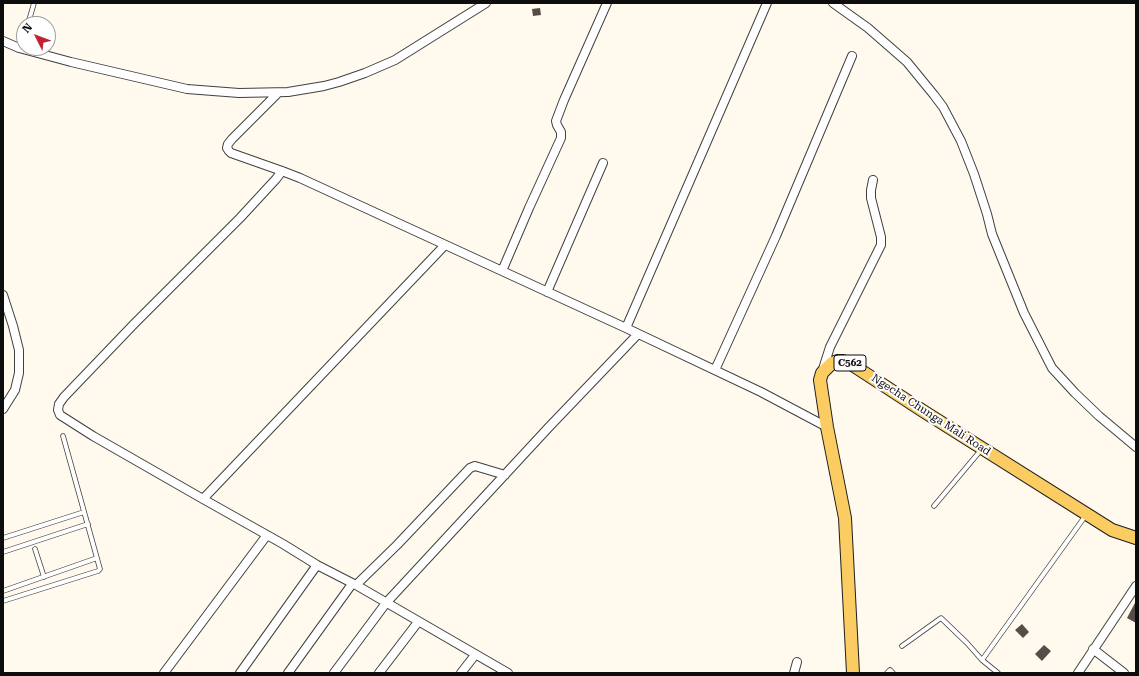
<!DOCTYPE html>
<style>
body{margin:0}
#map{position:relative;width:1139px;height:676px;overflow:hidden;background:#fffaed;font-family:"Roboto Serif",serif}
canvas{display:block}
.frame{position:absolute;inset:0;border:4px solid #0d0d0d;pointer-events:none}
.north{position:absolute;left:16px;top:16px;width:40px;height:40px;box-sizing:border-box;background:#fff;border:1px solid #9e9e9e;border-radius:50%;rotate:312deg;font-size:11px;font-weight:700;line-height:16px;text-align:center;color:#0d0d0d}
.north::after{content:'';display:block;margin:auto;width:14px;height:18px;background:#be2334;clip-path:polygon(50% 0,100% 100%,50% 72%,0 100%)}
</style>
<div id="map">
<canvas width="1139" height="676"></canvas>
<div class="frame"></div>
<div class="north">N</div>
</div>
<script>
const ctx = document.querySelector('canvas').getContext('2d');
ctx.lineJoin = 'round';
function fill(path, color) { ctx.fillStyle = color; ctx.fill(path, 'evenodd'); }
const toPath = rows => new Path2D(rows.map(r => 'M' + r).join(''));
function trace(path, color, width, dash) { ctx.strokeStyle = color; ctx.lineWidth = width; ctx.lineCap = dash ? 'butt' : 'round'; ctx.setLineDash(dash || []); ctx.stroke(path); }
function drawText(font, color, halo, rows, align = 'center') {
  ctx.font = font + ' "Roboto Serif",serif'; ctx.lineWidth = 4; ctx.setLineDash([]); ctx.textBaseline = 'middle'; ctx.strokeStyle = halo; ctx.fillStyle = color; for (const [text, x, y, turn = 0] of rows) {
    ctx.save(); ctx.translate(x, y); ctx.rotate((+turn || 0) * Math.PI / 180); ctx.textAlign = isNaN(turn) ? turn : align; if (halo) ctx.strokeText(text, 0, 0); ctx.fillText(text, 0, 0); ctx.restore();
  }
}
const building = toPath([
 [540,8,541,15,533,16,532,9],
 [1136,601,1136,623,1127,618],
 [1022,624,1029,632,1023,638,1015,630],
 [1044,645,1051,651,1042,661,1035,654]
]);
const lane = toPath([
 [28,24,34,3],
 [934,506,981,450],
 [3,538,84,512],
 [35,549,44,577],
 [3,552,88,524],
 [3,591,97,558],
 [3,601,98,571,100,569,63,436],
 [902,646,941,618,967,643,982,660,998,673],
 [982,660,1086,515],
 [887,673,890,670,893,673]
]);
const street = toPath([
 [833,3,868,28,907,62,934,95,943,107,961,141,974,174,987,214,992,234,1024,313,1052,368,1075,393,1099,416,1136,447],
 [3,41,19,48,71,62,187,89,239,93,288,92,324,86,339,82,365,73,395,60,486,3],
 [278,93,232,139,228,144,227,148,229,151,231,153,282,171],
 [502,271,529,208,561,138,561,132,557,125,556,121,564,100,607,3],
 [547,292,603,163],
 [3,295,13,326,19,350,19,373,15,390,3,409],
 [626,328,767,3],
 [715,370,776,236,852,56],
 [822,372,830,347,881,245,881,237,871,198,871,190,873,180],
 [203,499,445,245],
 [356,585,397,545,470,468,475,466,505,475],
 [1093,649,1124,673],
 [164,673,267,535],
 [240,673,317,565],
 [288,673,352,584],
 [334,673,386,603,549,427,638,334],
 [379,673,418,622],
 [461,673,475,655],
 [508,673,356,585,317,565,283,544,203,499,93,436,60,415,58,410,59,404,64,397,134,324,240,218,276,179,282,171,300,178,626,328,761,392,827,427],
 [794,673,797,662],
 [1078,673,1136,586]
]);
const primary = toPath([
 [853,673,845,518,827,427,820,380,822,373,832,363,838,361,843,361,851,364,923,411,1112,530,1136,538]
]);
const shields = [
 [850,363,32]
];
const shieldNames = [
 ["C562",850,363]
];
const streetNames = [
 ["Ngecha Chunga Mali Road",931,415,33]
];
fill(building, '#564d49');
trace(lane, '#404040', 5.5);
trace(street, '#404040', 10);
trace(primary, '#1e1e1e', 14);
trace(lane, '#fff', 4);
trace(street, '#fff', 8);
trace(primary, '#facc62', 12);
for (const [x, y, w] of shields) { const box = new Path2D(); box.roundRect(x - w / 2, y - 8, w, 16, 3); ctx.fillStyle = '#fff'; ctx.fill(box); trace(box, '#0d0d0d', 1); }
drawText('bold 10px', '#0d0d0d', null, shieldNames);
drawText('11px', '#0d0d0d', '#fff', streetNames);
</script>
